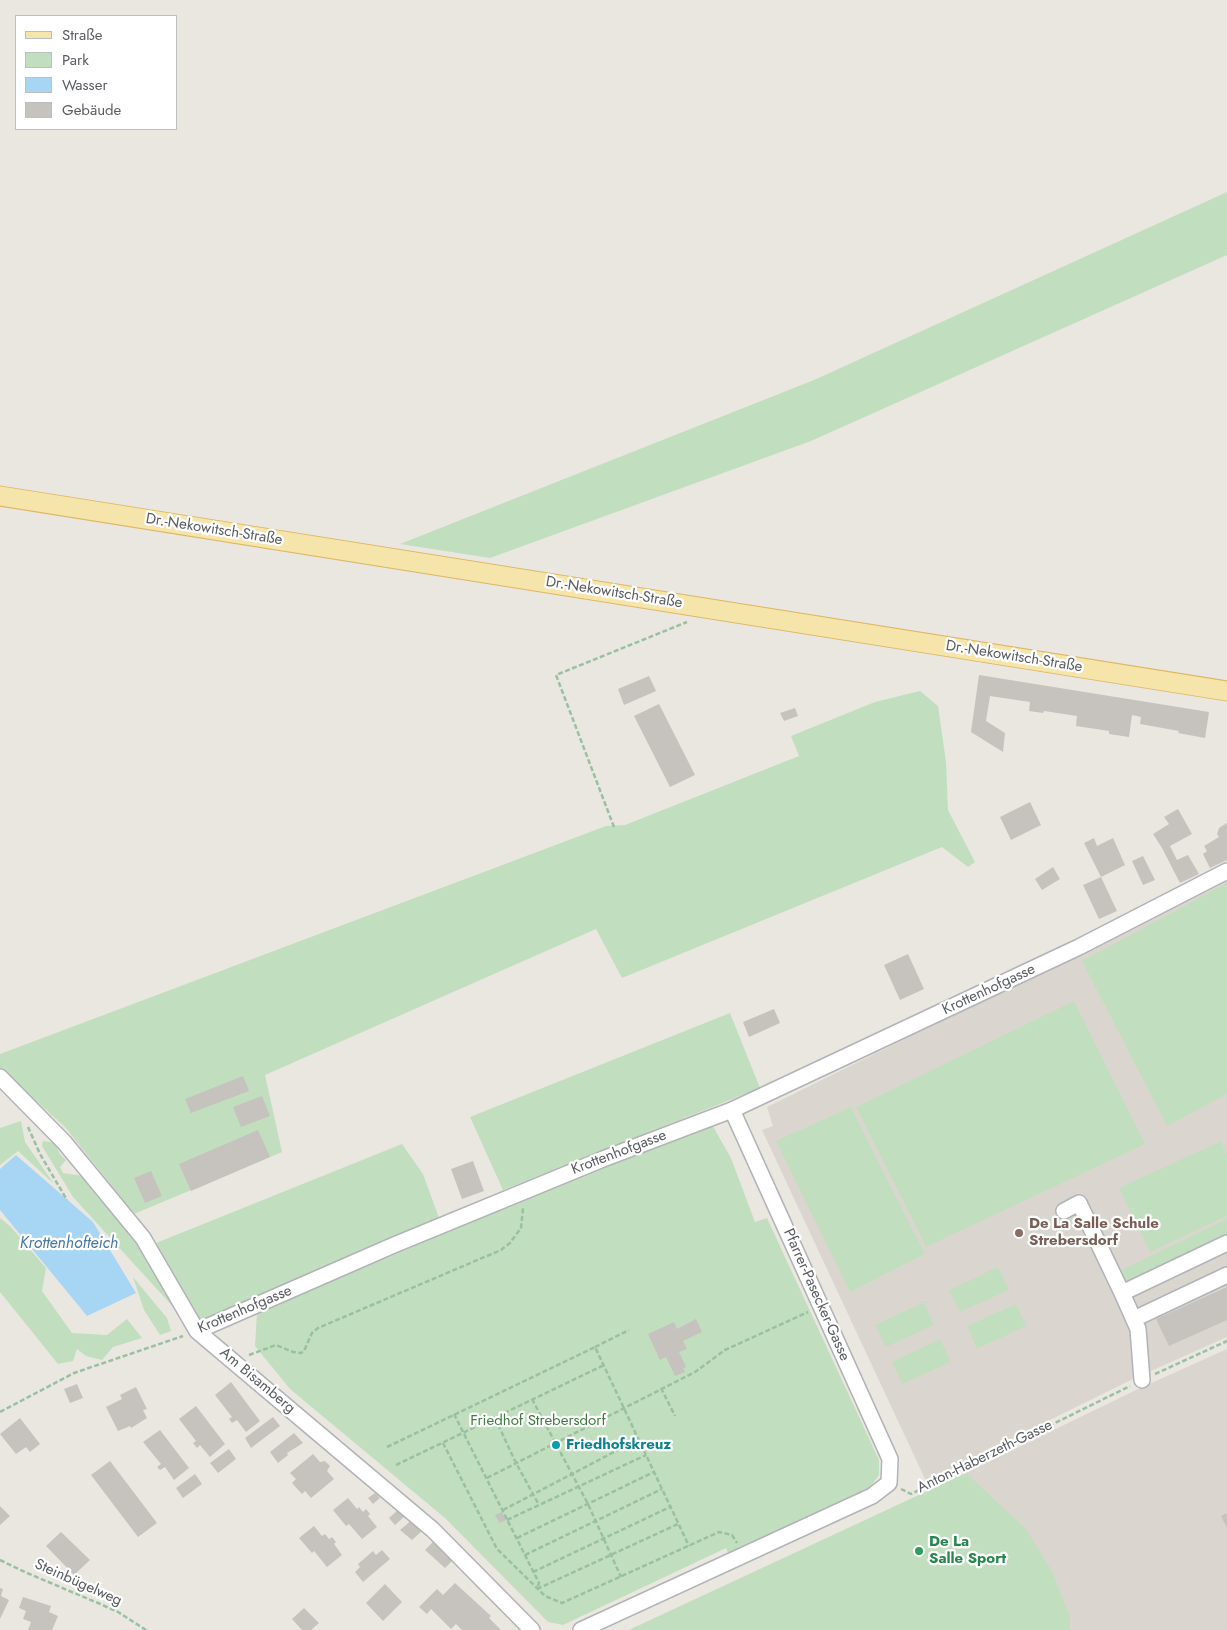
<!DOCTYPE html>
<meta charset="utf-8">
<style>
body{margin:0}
#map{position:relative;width:1227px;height:1630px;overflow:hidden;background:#eae7e0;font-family:Jost,sans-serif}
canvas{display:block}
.legend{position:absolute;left:15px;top:15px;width:162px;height:115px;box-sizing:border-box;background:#fff;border:1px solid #bdbebf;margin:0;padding:6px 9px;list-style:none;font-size:15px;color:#595c60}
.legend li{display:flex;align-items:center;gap:10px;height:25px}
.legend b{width:25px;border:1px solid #bdbebf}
</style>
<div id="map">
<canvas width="1227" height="1630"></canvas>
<ul class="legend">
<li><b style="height:6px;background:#f5e5ab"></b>Straße</li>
<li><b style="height:14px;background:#c1dfbf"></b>Park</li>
<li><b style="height:14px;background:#a7d6f4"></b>Wasser</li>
<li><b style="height:14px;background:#c6c2be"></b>Gebäude</li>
</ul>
</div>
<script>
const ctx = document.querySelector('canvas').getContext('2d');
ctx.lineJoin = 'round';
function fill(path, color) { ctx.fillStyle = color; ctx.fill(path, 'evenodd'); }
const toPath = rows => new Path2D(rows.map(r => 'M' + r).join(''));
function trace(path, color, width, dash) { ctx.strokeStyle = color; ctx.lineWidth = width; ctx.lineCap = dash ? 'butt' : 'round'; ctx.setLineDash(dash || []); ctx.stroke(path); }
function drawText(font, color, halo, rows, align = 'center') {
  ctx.font = font + ' Jost,sans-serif'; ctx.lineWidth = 4.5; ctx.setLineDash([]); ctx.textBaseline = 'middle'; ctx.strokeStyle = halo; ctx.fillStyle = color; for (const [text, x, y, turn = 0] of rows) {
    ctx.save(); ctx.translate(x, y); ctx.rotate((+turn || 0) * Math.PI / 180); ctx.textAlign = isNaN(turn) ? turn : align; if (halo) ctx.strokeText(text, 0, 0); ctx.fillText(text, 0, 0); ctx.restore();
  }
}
const education = toPath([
 [1227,880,1227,1337,1131,1380,926,1481,762,1130,773,1126,767,1107],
 [1227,1349,1227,1630,629,1630,901,1504,1136,1390]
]);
const green = toPath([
 [1227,192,1227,255,811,441,490,558,400,544,814,380],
 [920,691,938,706,946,762,948,810,975,862,968,867,942,847,622,978,596,929,265,1075,282,1152,134,1214,65,1127,0,1068,0,1054,606,826,625,825,799,756,791,736,875,702],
 [1227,883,1227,1094,1167,1126,1082,961],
 [1074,1001,1145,1144,926,1247,856,1107],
 [730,1013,760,1088,503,1190,470,1117],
 [851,1107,925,1254,850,1292,776,1141],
 [21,1121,25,1142,54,1184,18,1151,0,1165,0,1128],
 [710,1121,731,1158,755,1222,767,1218,879,1460,879,1475,868,1490,729,1555,726,1548,563,1625,548,1622,445,1518,290,1389,255,1346,257,1313],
 [43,1141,56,1143,59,1153,66,1160,60,1167,63,1173,83,1176,88,1180,87,1184,96,1195,101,1197,146,1250,156,1276,175,1309,73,1197,42,1146],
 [1221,1141,1227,1155,1227,1216,1150,1252,1119,1188],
 [402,1144,423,1174,439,1218,204,1323,198,1321,156,1243],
 [0,1218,10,1226,46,1268,42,1291,72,1333,107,1335,127,1319,142,1338,113,1347,102,1360,86,1356,77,1349,73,1361,58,1364,0,1292],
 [1227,1219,1227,1242,1125,1290,1117,1272],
 [998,1267,1009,1290,960,1312,949,1290],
 [133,1277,167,1318,171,1331,160,1335,144,1310],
 [924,1302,934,1325,886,1347,875,1325],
 [1016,1304,1026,1326,977,1349,967,1326],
 [940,1339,951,1362,902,1384,892,1362],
 [966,1473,1026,1529,1053,1573,1070,1618,1070,1630,629,1630]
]);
const water = toPath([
 [16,1155,93,1222,136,1293,87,1316,0,1210,0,1169]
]);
const building = toPath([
 [979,675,1209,712,1205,738,1178,733,1179,731,1140,724,1141,717,1132,715,1129,737,1109,734,1109,731,1076,726,1077,716,1044,711,1043,713,1029,711,1030,702,990,696,986,721,1005,733,1003,752,971,732],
 [649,676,656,691,624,705,618,689],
 [659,704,695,775,670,787,634,716],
 [795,708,798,716,784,721,780,713],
 [1030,802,1041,825,1011,840,1000,817],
 [1178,809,1192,834,1170,846,1177,860,1188,855,1199,874,1180,883,1162,848,1153,834,1169,824,1164,817],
 [1227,823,1227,860,1210,868,1203,854,1207,851,1204,846,1219,837,1217,834,1219,828],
 [1094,838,1097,846,1113,838,1125,865,1101,877,1084,843],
 [1143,856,1155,880,1143,885,1132,861],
 [1053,867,1060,879,1042,890,1035,879],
 [1101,877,1117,911,1099,919,1083,885],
 [908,954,924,989,900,1000,884,965],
 [774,1009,780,1023,749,1037,743,1022],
 [243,1076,249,1091,191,1113,185,1099],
 [262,1096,270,1116,241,1127,233,1107],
 [258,1130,270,1157,191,1191,179,1164],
 [473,1161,484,1191,462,1199,451,1169],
 [151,1171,162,1196,145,1203,134,1178],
 [1227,1287,1227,1320,1169,1346,1156,1319],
 [696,1319,702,1332,683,1341,687,1349,679,1352,686,1367,683,1368,685,1372,675,1376,666,1357,660,1360,648,1334,674,1322,677,1329],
 [231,1382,260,1421,246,1432,237,1420,232,1423,229,1419,232,1417,215,1395],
 [77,1384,83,1398,70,1403,64,1389],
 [136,1387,147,1409,143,1410,147,1418,131,1428,130,1426,118,1431,106,1407,122,1399,120,1395],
 [196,1406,225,1444,210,1457,200,1445,197,1448,193,1443,196,1441,179,1419],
 [273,1417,280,1426,251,1448,245,1438],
 [20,1418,40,1444,30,1452,26,1447,16,1454,0,1434],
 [160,1430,189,1468,174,1480,165,1467,160,1470,157,1467,161,1464,143,1442],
 [294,1433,303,1443,287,1453,288,1455,278,1463,270,1452],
 [229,1449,236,1459,218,1473,210,1463],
 [313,1454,320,1462,325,1461,330,1466,327,1471,334,1479,311,1498,305,1491,302,1494,292,1483,296,1479,290,1473],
 [110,1461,157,1523,138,1537,91,1475],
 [195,1474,202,1484,183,1498,176,1488],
 [375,1493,380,1498,373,1504,368,1498],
 [348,1498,357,1509,359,1507,363,1512,366,1509,370,1514,368,1516,377,1527,362,1539,349,1524,346,1526,333,1510],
 [0,1506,10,1516,0,1525],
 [399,1509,406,1515,395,1525,389,1518],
 [502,1512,506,1520,500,1523,495,1515],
 [1227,1513,1227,1528,1221,1516],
 [412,1520,423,1530,412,1540,400,1530],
 [314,1526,322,1536,325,1534,329,1539,332,1537,336,1542,334,1544,342,1555,327,1567,314,1551,312,1553,299,1538],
 [61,1532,90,1560,74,1575,46,1546],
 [435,1540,454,1559,445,1568,425,1550],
 [382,1550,390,1559,363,1582,355,1572,360,1567,358,1564,373,1551,376,1555],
 [455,1583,491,1616,489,1618,501,1630,462,1630,456,1624,451,1629,431,1609,427,1614,419,1607,437,1589,443,1595],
 [385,1584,402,1602,383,1621,366,1603],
 [0,1588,3,1589,1,1596,9,1600,0,1619],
 [23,1597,51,1606,49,1612,58,1616,52,1630,28,1630,31,1622,23,1619,26,1611,19,1608],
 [304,1608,319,1623,311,1630,302,1630,292,1619]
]);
const path = toPath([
 [614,827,556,675,687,622],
 [28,1127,40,1154,67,1200],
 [595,1347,629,1330],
 [249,1355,276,1345,293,1352,301,1353,304,1351,312,1333,318,1328,501,1250,510,1243,521,1228,523,1208],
 [1155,1374,1227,1341],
 [661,1388,675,1416],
 [532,1399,588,1504,621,1577],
 [0,1412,74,1373,183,1336],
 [454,1414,539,1583,537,1589],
 [495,1418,516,1463,539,1505],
 [443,1443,497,1549,545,1596,562,1603,719,1532,732,1535,737,1543],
 [387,1447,595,1347,689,1546],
 [396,1465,604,1365],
 [487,1478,695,1372,725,1350,808,1312],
 [901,1489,911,1494,1130,1386],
 [503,1510,639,1439],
 [507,1520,646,1455],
 [517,1538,654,1472],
 [525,1555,662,1489],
 [0,1560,27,1573,98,1603,118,1612,146,1630],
 [533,1572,670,1507],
 [537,1589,678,1524]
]);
const minor = toPath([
 [0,1077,64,1142,143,1238,197,1331,433,1530,532,1630],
 [1064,1211,1079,1203,1122,1293],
 [1134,1319,1227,1275],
 [197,1331,394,1245,603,1159,732,1110,1079,947,1227,871],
 [1142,1380,1138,1329,1122,1293,1227,1243],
 [581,1630,872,1496,889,1483,890,1459,732,1110]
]);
const major = toPath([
 [0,496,1227,691]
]);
const markers = [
 [1019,1233,5,"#8d6e63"],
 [556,1445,5,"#0f9aa8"],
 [919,1551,5,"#2e9e5b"]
];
const streetNames = [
 ["Dr.-Nekowitsch-Straße",214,530,9],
 ["Dr.-Nekowitsch-Straße",614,593,9],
 ["Dr.-Nekowitsch-Straße",1014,657,9],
 ["Krottenhofgasse",989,990,-25],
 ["Krottenhofgasse",619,1153,-21],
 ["Pfarrer-Pasecker-Gasse",816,1295,66],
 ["Krottenhofgasse",245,1310,-23],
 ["Am Bisamberg",257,1381,40],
 ["Anton-Haberzeth-Gasse",985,1457,-26],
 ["Steinbügelweg",78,1583,24]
];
const educationNames = [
 ["De La Salle Schule",1029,1224],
 ["Strebersdorf",1029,1241]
];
const parkNames = [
 ["Friedhof Strebersdorf",538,1421]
];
const cultureNames = [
 ["Friedhofskreuz",566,1445]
];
const leisureNames = [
 ["De La",929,1542],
 ["Salle Sport",929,1559]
];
const waterNames = [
 ["Krottenhofteich",69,1244]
];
fill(education, '#dad6cf');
fill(green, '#c1dfbf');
fill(water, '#a7d6f4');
fill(building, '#c6c2be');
trace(minor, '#b1b3b7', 18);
trace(major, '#dfb764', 21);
trace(path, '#9ac0a2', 2.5, [5, 2.5]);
trace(minor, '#fff', 15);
trace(major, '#f5e5ab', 19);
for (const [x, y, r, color] of markers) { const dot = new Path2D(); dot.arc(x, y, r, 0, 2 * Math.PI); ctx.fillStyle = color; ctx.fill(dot); trace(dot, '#fff', 2); }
drawText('15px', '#595c60', '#fff', streetNames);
drawText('bold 15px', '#785e54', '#fff', educationNames, 'left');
drawText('15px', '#3d7b3d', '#fff', parkNames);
drawText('bold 15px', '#0d838f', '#fff', cultureNames, 'left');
drawText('bold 15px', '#27864d', '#fff', leisureNames, 'left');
drawText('italic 16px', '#4878a3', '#fff', waterNames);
</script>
